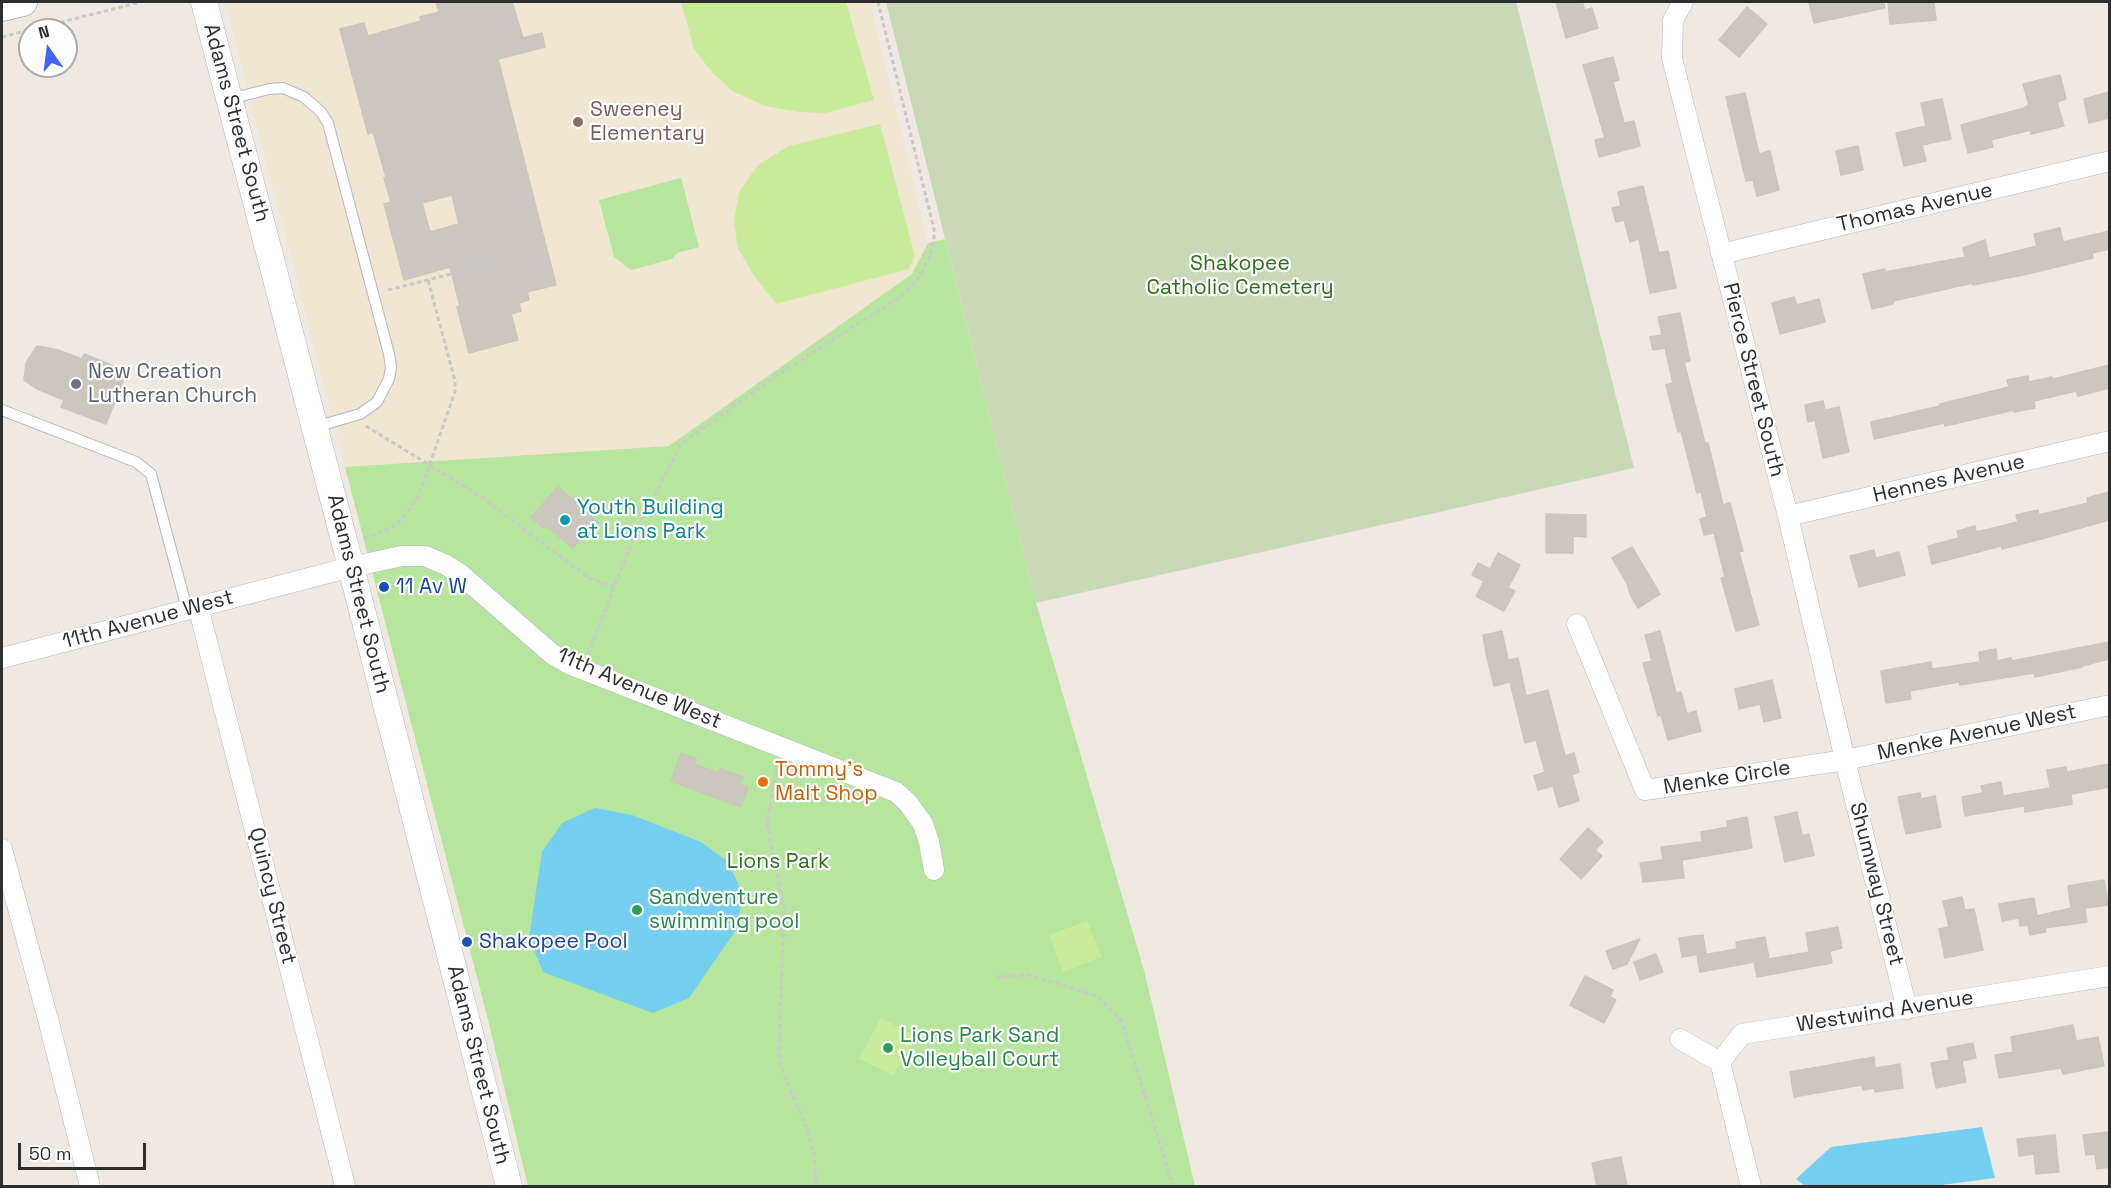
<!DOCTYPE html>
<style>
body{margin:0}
#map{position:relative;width:2111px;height:1188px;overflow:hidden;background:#efe9e1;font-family:"Space Grotesk",sans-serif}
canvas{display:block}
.frame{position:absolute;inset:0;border:3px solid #2e2e2e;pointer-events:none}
.north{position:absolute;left:18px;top:18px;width:60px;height:60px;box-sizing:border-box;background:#fff;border:2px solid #ababab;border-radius:50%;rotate:346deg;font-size:16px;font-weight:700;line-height:24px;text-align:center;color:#2e2e2e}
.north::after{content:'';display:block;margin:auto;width:21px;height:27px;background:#4264fb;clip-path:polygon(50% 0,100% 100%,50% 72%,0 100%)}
.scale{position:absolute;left:18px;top:1143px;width:128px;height:27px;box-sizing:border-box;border:3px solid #2e2e2e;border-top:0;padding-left:8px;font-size:18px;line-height:21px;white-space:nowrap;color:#2e2e2e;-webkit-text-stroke:4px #fff;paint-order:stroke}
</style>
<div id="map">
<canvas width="2111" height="1188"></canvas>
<div class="frame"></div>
<div class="north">N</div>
<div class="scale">50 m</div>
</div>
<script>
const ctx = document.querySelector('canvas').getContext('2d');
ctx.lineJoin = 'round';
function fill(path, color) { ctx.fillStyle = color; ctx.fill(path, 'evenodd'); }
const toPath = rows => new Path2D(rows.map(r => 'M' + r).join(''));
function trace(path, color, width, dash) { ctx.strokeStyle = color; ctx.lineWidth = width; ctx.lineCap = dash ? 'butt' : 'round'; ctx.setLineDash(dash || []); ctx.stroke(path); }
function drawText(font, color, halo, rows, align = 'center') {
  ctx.font = font + ' "Space Grotesk",sans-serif'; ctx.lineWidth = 4.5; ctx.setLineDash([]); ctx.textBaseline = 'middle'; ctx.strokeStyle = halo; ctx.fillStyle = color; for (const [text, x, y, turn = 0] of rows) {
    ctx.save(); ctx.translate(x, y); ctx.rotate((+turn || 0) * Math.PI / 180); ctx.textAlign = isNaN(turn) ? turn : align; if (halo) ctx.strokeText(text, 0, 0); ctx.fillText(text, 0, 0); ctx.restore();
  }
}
const education = toPath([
 [225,2,870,2,928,243,912,274,669,446,345,467]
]);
const green = toPath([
 [681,178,699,247,677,253,672,259,631,270,614,257,599,200],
 [945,239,1036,603,1145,974,1195,1186,528,1186,487,1016,345,467,669,446,912,274,928,243]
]);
const cemetery = toPath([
 [886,2,1516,2,1634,468,1036,603]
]);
const pitch = toPath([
 [681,2,846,2,874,100,825,113,799,112,765,106,732,91,711,71,694,49],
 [880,124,915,256,909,269,776,304,753,274,738,248,734,222,739,192,758,165,789,146],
 [1087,921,1102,957,1063,972,1049,935],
 [881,1018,917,1037,893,1075,859,1059]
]);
const water = toPath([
 [595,808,632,815,701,842,728,862,742,893,738,927,689,998,653,1013,543,972,529,938,542,852,562,823],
 [1982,1127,1995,1178,1934,1186,1805,1186,1796,1179,1831,1147]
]);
const building = toPath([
 [436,2,512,2,523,38,542,33,545,47,498,59,556,285,527,292,529,300,519,303,521,311,511,314,518,340,469,353,457,307,460,306,450,267,404,280,384,204,391,202,384,178,386,177,373,132,368,134,340,29,364,23,368,36,421,21,420,17,439,12,436,2],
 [452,195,459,224,430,232,422,203,452,195],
 [1556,2,1582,2,1585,10,1592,8,1598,28,1566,38,1556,2],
 [1809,2,1884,2,1885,8,1814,23,1809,2],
 [1888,2,1934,2,1936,20,1890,24,1888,2],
 [1747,7,1767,24,1739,57,1719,40,1747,7],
 [1613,57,1619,80,1613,82,1624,123,1634,121,1640,146,1599,157,1595,140,1605,138,1583,65,1613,57],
 [2060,75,2066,99,2057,102,2064,126,2031,134,2030,130,1991,140,1993,147,1968,153,1961,125,2024,108,2029,105,2023,84,2060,75],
 [2109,92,2109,118,2089,123,2084,99,2109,92],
 [1745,93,1759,154,1770,151,1779,190,1757,196,1753,180,1746,181,1726,97,1745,93],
 [1942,99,1951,139,1922,145,1926,161,1904,166,1896,133,1926,126,1921,103,1942,99],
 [1858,146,1863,170,1841,175,1836,151,1858,146],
 [1643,186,1659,253,1668,251,1676,288,1650,293,1639,239,1630,242,1624,220,1616,222,1612,208,1621,206,1618,192,1643,186],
 [2060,228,2063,242,2109,231,2109,249,2092,253,2093,258,2028,274,1973,285,1973,283,1893,301,1893,304,1872,309,1863,274,1885,269,1885,272,1965,257,1963,248,1985,240,1989,258,2037,246,2034,234,2060,228],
 [1794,297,1797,305,1819,299,1825,322,1780,334,1772,303,1794,297],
 [1680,313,1690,361,1684,362,1705,443,1708,443,1723,505,1730,503,1743,551,1739,552,1759,625,1736,631,1721,578,1725,577,1714,533,1704,535,1700,519,1707,517,1701,492,1697,493,1681,431,1678,432,1666,385,1673,383,1665,348,1653,350,1650,337,1662,335,1658,317,1680,313],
 [37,346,58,350,82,359,84,354,127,371,106,424,61,407,64,400,37,389,24,380,26,363,37,346],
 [2109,365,2109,388,2078,396,2076,391,2034,401,2035,408,2014,412,2014,410,1945,426,1944,423,1874,439,1871,422,1940,406,1940,404,2009,387,2007,380,2028,376,2029,382,2052,377,2053,379,2109,365],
 [1823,401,1825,410,1839,407,1849,452,1823,458,1815,420,1808,422,1805,405,1823,401],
 [558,487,598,522,587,536,584,534,573,548,545,525,543,528,531,517,558,487],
 [2109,492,2109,520,2045,538,2002,549,2001,546,1932,564,1928,546,1959,538,1957,531,1975,526,1976,532,2018,522,2016,515,2038,510,2039,515,2088,503,2087,498,2109,492],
 [1546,514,1586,515,1586,537,1573,536,1573,553,1546,553,1546,514],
 [1632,547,1660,594,1638,608,1630,594,1627,583,1612,558,1632,547],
 [1874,550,1876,558,1899,552,1905,575,1859,587,1850,556,1874,550],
 [1498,553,1520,565,1508,588,1515,591,1504,611,1476,596,1484,581,1472,575,1478,563,1490,569,1498,553],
 [1502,631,1508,660,1518,658,1526,696,1548,690,1565,756,1574,753,1579,772,1572,775,1579,801,1559,807,1553,786,1538,790,1534,776,1545,772,1536,740,1525,743,1510,682,1494,686,1486,653,1483,635,1502,631],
 [1660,631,1676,693,1681,692,1687,714,1696,711,1701,731,1668,740,1661,715,1658,716,1643,663,1652,661,1645,635,1660,631],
 [2109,642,2109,659,2082,666,2082,667,2035,677,2034,673,1960,685,1959,682,1910,691,1911,699,1886,703,1881,671,1931,662,1932,669,1980,662,1979,652,1996,649,1997,661,2011,658,2012,661,2109,642],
 [1772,680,1781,718,1764,722,1760,704,1739,709,1735,689,1772,680],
 [681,753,696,758,694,764,718,773,720,768,743,777,740,784,748,787,741,807,671,781,681,753],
 [2109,764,2109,787,2071,794,2072,804,2025,812,2024,806,1965,816,1962,797,1983,793,1981,786,2001,782,2003,796,2050,788,2047,770,2066,767,2067,772,2109,764],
 [1920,793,1921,799,1935,796,1941,827,1906,834,1898,797,1920,793],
 [1797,812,1802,836,1809,834,1814,855,1785,862,1775,817,1797,812],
 [1747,817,1752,848,1682,860,1684,878,1643,882,1640,863,1663,860,1661,847,1702,842,1701,832,1728,827,1727,821,1747,817],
 [1588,828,1603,842,1595,850,1602,856,1581,879,1560,859,1588,828],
 [2104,880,2108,905,2085,908,2087,922,2045,928,2046,932,2030,935,2028,925,2020,926,2019,918,2002,921,1999,904,2034,898,2037,916,2063,910,2071,908,2068,886,2104,880],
 [1962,897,1965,910,1974,909,1983,950,1945,958,1939,929,1949,927,1943,901,1962,897],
 [1838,927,1842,948,1830,951,1832,963,1757,977,1754,962,1700,972,1697,956,1737,949,1736,942,1765,937,1769,959,1809,952,1806,933,1838,927],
 [1703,935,1706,953,1682,957,1679,938,1703,935],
 [1640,939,1627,964,1613,969,1606,951,1640,939],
 [1656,954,1663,972,1640,980,1634,962,1656,954],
 [1585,976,1613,990,1610,997,1616,1000,1604,1023,1570,1005,1585,976],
 [2073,1025,2076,1041,2098,1037,2104,1066,2063,1074,2061,1068,1999,1078,1995,1055,2013,1052,2011,1037,2073,1025],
 [1973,1043,1976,1058,1962,1061,1966,1082,1936,1088,1931,1063,1949,1060,1947,1048,1973,1043],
 [1874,1057,1875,1068,1900,1064,1903,1088,1875,1092,1874,1088,1863,1090,1862,1085,1794,1097,1790,1072,1874,1057],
 [2109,1132,2109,1167,2097,1169,2095,1154,2086,1155,2083,1135,2109,1132],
 [2055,1135,2059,1172,2036,1174,2034,1154,2019,1156,2017,1139,2055,1135],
 [1621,1157,1627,1186,1597,1186,1592,1163,1621,1157]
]);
const path = toPath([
 [2,37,141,2],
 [388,290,502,261],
 [366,426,483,498,589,578,615,587],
 [364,539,393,527,403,518,419,495,455,392,455,381,428,280],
 [588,654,638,526,682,443,779,374,900,297,917,280,929,259,934,240,934,229,878,2],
 [778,764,767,823,784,909,779,1053,782,1069,807,1129,814,1154,816,1186],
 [997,977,1029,975,1097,996,1122,1022,1173,1186]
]);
const service = toPath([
 [230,99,269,89,283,88,304,97,321,112,328,123,389,354,391,367,389,379,377,402,360,414,315,427],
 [2,410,136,462,151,474,187,609]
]);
const minor = toPath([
 [1683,2,1673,20,1672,58,1788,516,1845,760,1907,1009],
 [1721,254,2110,161],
 [1788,516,2110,441],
 [198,606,345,1186],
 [1577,624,1645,790,1845,760,2110,705],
 [2,658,351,567,402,556,425,556,446,565,459,573,552,654,571,665,896,792,908,803,923,824,929,842,934,870],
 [2,849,49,1023,90,1186],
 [1680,1039,1720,1062,1742,1034,2110,976],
 [1720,1062,1751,1186]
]);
const tertiary = toPath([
 [204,2,351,567,509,1186]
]);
const secondary = toPath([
 [2,7,23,2]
]);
const markers = [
 [578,122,6,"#8d6e63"],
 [76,384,6,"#6b7280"],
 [565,520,6,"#0f9aa8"],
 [384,587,6,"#1a4fb4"],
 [763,782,6,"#e8710a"],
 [637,910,6,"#2e9e5b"],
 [467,942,6,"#1a4fb4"],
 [888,1048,6,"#2e9e5b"]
];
const educationNames = [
 ["Sweeney",590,110],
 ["Elementary",590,134]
];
const streetNames = [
 ["Adams Street South",236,123,75],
 ["Thomas Avenue",1915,208,-13],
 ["Pierce Street South",1753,380,76],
 ["Hennes Avenue",1949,479,-13],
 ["Adams Street South",358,594,76],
 ["11th Avenue West",148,620,-15],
 ["11th Avenue West",639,689,23],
 ["Menke Avenue West",1977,733,-12],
 ["Menke Circle",1727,778,-9],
 ["Shumway Street",1876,884,76],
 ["Quincy Street",272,896,76],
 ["Westwind Avenue",1885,1012,-9],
 ["Adams Street South",478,1065,76]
];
const parkNames = [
 ["Shakopee",1240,264],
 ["Catholic Cemetery",1240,288],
 ["Lions Park",778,862]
];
const worshipNames = [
 ["New Creation",88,372],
 ["Lutheran Church",88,396]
];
const cultureNames = [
 ["Youth Building",577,508],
 ["at Lions Park",577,532]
];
const transitNames = [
 ["11 Av W",396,587],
 ["Shakopee Pool",479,942]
];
const foodNames = [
 ["Tommy's",775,770],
 ["Malt Shop",775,794]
];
const leisureNames = [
 ["Sandventure",649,898],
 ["swimming pool",649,922],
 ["Lions Park Sand",900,1036],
 ["Volleyball Court",900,1060]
];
fill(education, '#f0e6d1');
fill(green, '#b6e59e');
fill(cemetery, '#c8d9b8');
fill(pitch, '#c9ec9a');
fill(water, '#75cff0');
fill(building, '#cbc7bf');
trace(building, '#cbc5ba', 1.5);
trace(service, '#b4b7c1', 12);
trace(minor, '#b4b7c1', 21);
trace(tertiary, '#b4b7c1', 27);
trace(secondary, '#b4b7c1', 30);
trace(path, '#c9c9c9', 3, [4.5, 3]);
trace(service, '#fff', 10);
trace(minor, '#fff', 20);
trace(tertiary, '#fff', 26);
trace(secondary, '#fff', 28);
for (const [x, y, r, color] of markers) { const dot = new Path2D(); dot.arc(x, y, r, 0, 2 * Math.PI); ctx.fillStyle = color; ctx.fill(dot); trace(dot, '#fff', 2); }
drawText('21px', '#785e54', '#fff', educationNames, 'left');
drawText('21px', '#2e2e2e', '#fff', streetNames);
drawText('21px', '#2c6e1b', '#fff', parkNames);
drawText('21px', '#5b616d', '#fff', worshipNames, 'left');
drawText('21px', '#0d838f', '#fff', cultureNames, 'left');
drawText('21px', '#164399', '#fff', transitNames, 'left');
drawText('21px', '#c56008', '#fff', foodNames, 'left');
drawText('21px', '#27864d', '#fff', leisureNames, 'left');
</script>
